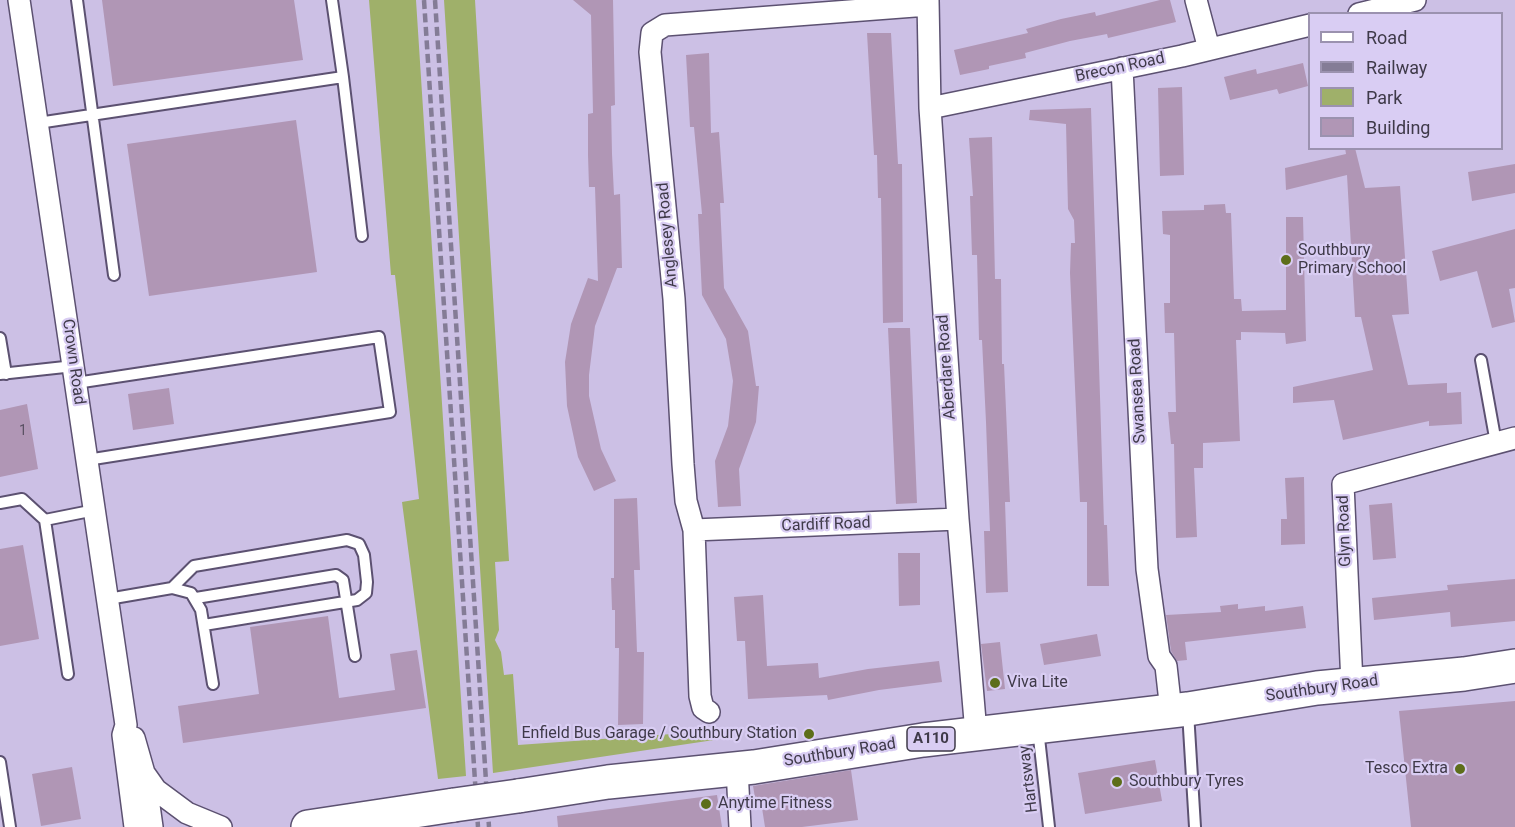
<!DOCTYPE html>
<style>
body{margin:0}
#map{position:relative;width:1515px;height:827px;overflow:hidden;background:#ccc0e5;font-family:Roboto,sans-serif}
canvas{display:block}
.legend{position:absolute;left:1308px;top:12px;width:195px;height:138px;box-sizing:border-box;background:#d9cdf3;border:2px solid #9b92af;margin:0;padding:8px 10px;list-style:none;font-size:18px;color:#3f3a49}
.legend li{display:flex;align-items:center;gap:12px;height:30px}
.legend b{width:30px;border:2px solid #9b92af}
</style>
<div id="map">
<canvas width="1515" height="827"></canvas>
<ul class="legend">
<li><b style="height:8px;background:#fff"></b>Road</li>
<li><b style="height:8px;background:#847c96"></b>Railway</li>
<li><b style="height:16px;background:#9fb06a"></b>Park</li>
<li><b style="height:16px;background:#b096b5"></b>Building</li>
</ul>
</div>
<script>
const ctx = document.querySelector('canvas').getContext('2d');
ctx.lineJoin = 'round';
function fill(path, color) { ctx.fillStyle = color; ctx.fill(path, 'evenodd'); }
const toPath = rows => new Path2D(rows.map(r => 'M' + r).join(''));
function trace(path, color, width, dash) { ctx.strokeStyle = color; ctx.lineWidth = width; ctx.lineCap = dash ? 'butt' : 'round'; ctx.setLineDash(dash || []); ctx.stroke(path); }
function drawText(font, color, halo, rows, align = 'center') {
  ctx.font = font + ' Roboto,sans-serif'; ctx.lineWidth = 4.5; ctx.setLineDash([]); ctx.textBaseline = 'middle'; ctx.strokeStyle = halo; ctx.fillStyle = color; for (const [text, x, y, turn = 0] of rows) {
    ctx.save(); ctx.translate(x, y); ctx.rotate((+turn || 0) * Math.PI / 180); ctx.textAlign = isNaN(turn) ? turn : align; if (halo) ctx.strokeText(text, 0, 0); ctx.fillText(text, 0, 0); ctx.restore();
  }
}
const green = toPath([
 [369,0,416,0,466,776,438,779,402,502,419,499,395,275,391,275],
 [444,0,475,0,509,561,495,562,499,630,495,640,501,652,504,675,513,674,518,745,714,731,714,740,493,773]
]);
const building = toPath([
 [102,0,294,0,303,60,113,86],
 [573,0,613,0,615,105,611,106,612,154,614,195,620,194,622,268,617,268,595,326,589,375,589,396,601,449,616,481,594,491,578,457,567,406,565,362,571,324,588,278,598,281,595,187,589,187,588,155,588,114,593,113,591,15],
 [1160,0,1170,0,1176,22,1108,38,1107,34,1070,41,1025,53,1026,58,989,66,989,69,960,75,954,50,1028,33,1026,29,1061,19,1095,12,1096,16],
 [867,33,891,33,898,164,902,164,903,322,883,323,881,198,878,198,877,155,874,155],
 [709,53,711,133,719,132,724,203,720,203,724,288,748,331,756,386,759,386,756,422,739,469,741,506,718,507,715,461,728,426,733,381,726,339,702,295,698,214,702,214,694,127,690,127,686,55],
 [1303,63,1308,86,1279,94,1277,89,1230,100,1224,77,1256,69,1257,74],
 [1182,87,1184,175,1160,176,1158,88],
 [1091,108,1104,525,1107,525,1109,586,1087,586,1087,502,1080,502,1070,273,1071,243,1075,243,1074,220,1068,209,1066,124,1029,120,1030,110],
 [296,120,317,272,149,296,127,144],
 [992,137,995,279,1001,279,1002,364,1004,364,1010,502,1005,502,1008,592,986,593,984,531,990,531,986,422,982,340,979,340,977,255,972,255,970,196,973,196,969,138],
 [1345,148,1355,148,1365,188,1400,186,1409,314,1392,315,1408,385,1447,383,1447,393,1461,392,1462,424,1429,426,1429,421,1343,440,1334,400,1293,403,1293,387,1373,370,1361,317,1355,317,1347,175,1286,190,1285,168,1346,154],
 [1515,164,1515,193,1472,201,1468,172],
 [1225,204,1226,213,1231,213,1234,299,1241,299,1242,311,1286,310,1286,217,1303,217,1306,341,1286,344,1285,333,1241,332,1241,340,1236,340,1240,441,1203,443,1203,468,1194,468,1197,537,1176,538,1174,444,1171,444,1168,412,1176,412,1174,333,1165,333,1164,303,1170,303,1170,235,1163,234,1162,211,1204,210,1204,205],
 [1515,229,1515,288,1509,289,1515,322,1492,328,1477,271,1440,281,1432,251],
 [888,328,910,328,917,503,896,504],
 [169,388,174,424,133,430,128,394],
 [27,404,38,469,0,477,0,410],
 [1304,477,1305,544,1281,545,1281,519,1287,519,1285,478],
 [637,498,640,570,634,570,637,652,644,652,643,724,618,725,619,648,615,648,615,610,612,610,611,578,614,578,614,499],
 [1392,503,1396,558,1373,560,1369,505],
 [23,545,39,639,0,646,0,549],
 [898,553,920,553,920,605,899,606],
 [1515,579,1515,621,1451,627,1450,612,1374,620,1372,598,1448,590,1447,585],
 [763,595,767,666,818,663,819,678,868,669,939,661,942,682,879,690,828,700,827,695,748,699,745,641,737,641,734,597],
 [1238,604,1238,609,1265,606,1265,611,1303,606,1306,628,1185,642,1187,660,1177,661,1171,651,1166,615,1221,612,1220,606],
 [328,616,339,698,395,690,390,654,417,650,426,708,183,743,178,706,259,694,250,627],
 [1097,634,1101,656,1044,665,1040,644],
 [1000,642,1005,689,987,691,981,644],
 [1515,701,1515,827,1411,827,1399,711],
 [1155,760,1162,801,1085,814,1078,773],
 [72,767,81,819,41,826,32,774],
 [851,770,858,820,802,827,765,827,762,808,757,809,753,786],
 [717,795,722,827,558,827,557,816]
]);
const lane = toPath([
 [77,0,114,275],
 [332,0,343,77],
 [38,123,343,77,362,236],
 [0,338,6,374],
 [1481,360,1496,443],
 [0,374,74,366],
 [76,383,379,337,390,412,87,460],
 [0,503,22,499,45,520,95,510],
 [45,520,68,674],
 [172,588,194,566,347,540,359,544,364,555,367,582,366,593,357,600,204,625],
 [196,598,336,575,343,580,355,656],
 [108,599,172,588,191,593,201,610,213,684],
 [1188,712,1195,827],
 [1038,729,1049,827],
 [0,762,10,827]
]);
const street = toPath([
 [19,0,126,725,123,735,135,827],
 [928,0,930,108,958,519,976,733],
 [1196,0,1209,49],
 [1359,14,1415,0],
 [1122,68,1147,569,1159,656,1166,666,1171,711],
 [930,108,1182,56,1310,25],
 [694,530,958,519],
 [1352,684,1343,484,1515,438],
 [709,712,703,708,700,696,694,530,686,501,683,464,674,299,650,52,652,33,665,25,928,5],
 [134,738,144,773,156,790,187,813,221,827],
 [737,769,740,827],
 [145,777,152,827]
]);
const primary = toPath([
 [518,796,608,782,754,767,923,740,1188,709,1317,688,1464,674,1515,666],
 [308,827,454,805]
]);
const rail = toPath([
 [424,0,478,827],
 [435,0,489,827]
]);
const primaryBridge = toPath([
 [454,805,518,796]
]);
const markers = [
 [1286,260,6,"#5d6e1a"],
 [995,683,6,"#5d6e1a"],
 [809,734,6,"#5d6e1a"],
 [1460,769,6,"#5d6e1a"],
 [1117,782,6,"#5d6e1a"],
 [706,804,6,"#5d6e1a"]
];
const numberNames = [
 ["1",23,431]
];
const shields = [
 [931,739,48]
];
const shieldNames = [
 ["A110",931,739]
];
const streetNames = [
 ["Brecon Road",1120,68,-12],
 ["Anglesey Road",668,235,-95],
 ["Crown Road",73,362,82],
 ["Aberdare Road",947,367,-94],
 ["Swansea Road",1138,391,-93],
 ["Cardiff Road",826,525,-2],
 ["Glyn Road",1345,531,-92],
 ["Southbury Road",1322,689,-8],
 ["Southbury Road",840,753,-9],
 ["Hartsway",1029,779,-97]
];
const poiNames = [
 ["Southbury",1298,251],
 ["Primary School",1298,269],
 ["Viva Lite",1007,683],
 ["Enfield Bus Garage / Southbury Station",797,734,"right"],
 ["Tesco Extra",1448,769,"right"],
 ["Southbury Tyres",1129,782],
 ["Anytime Fitness",718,804]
];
fill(green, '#9fb06a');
fill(building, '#b096b5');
trace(lane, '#5c5171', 14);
trace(street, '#5c5171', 24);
trace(primary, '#5c5171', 36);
trace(lane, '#fff', 10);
trace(street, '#fff', 21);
trace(primary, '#fff', 33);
trace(rail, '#847c96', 4.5, [9, 4.5]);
trace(primaryBridge, '#5c5171', 36, []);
trace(primaryBridge, '#fff', 33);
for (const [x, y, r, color] of markers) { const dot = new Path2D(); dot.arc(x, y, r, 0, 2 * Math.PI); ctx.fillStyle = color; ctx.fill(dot); trace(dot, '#d9cdf3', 2); }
drawText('14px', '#5b5164', null, numberNames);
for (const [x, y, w] of shields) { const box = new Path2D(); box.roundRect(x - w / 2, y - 12, w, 24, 4.5); ctx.fillStyle = '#d9cdf3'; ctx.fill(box); trace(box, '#3f3a49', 1.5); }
drawText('bold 15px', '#3f3a49', null, shieldNames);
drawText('16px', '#3f3a49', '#d9cdf3', streetNames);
drawText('16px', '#3f3a49', '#d9cdf3', poiNames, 'left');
</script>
